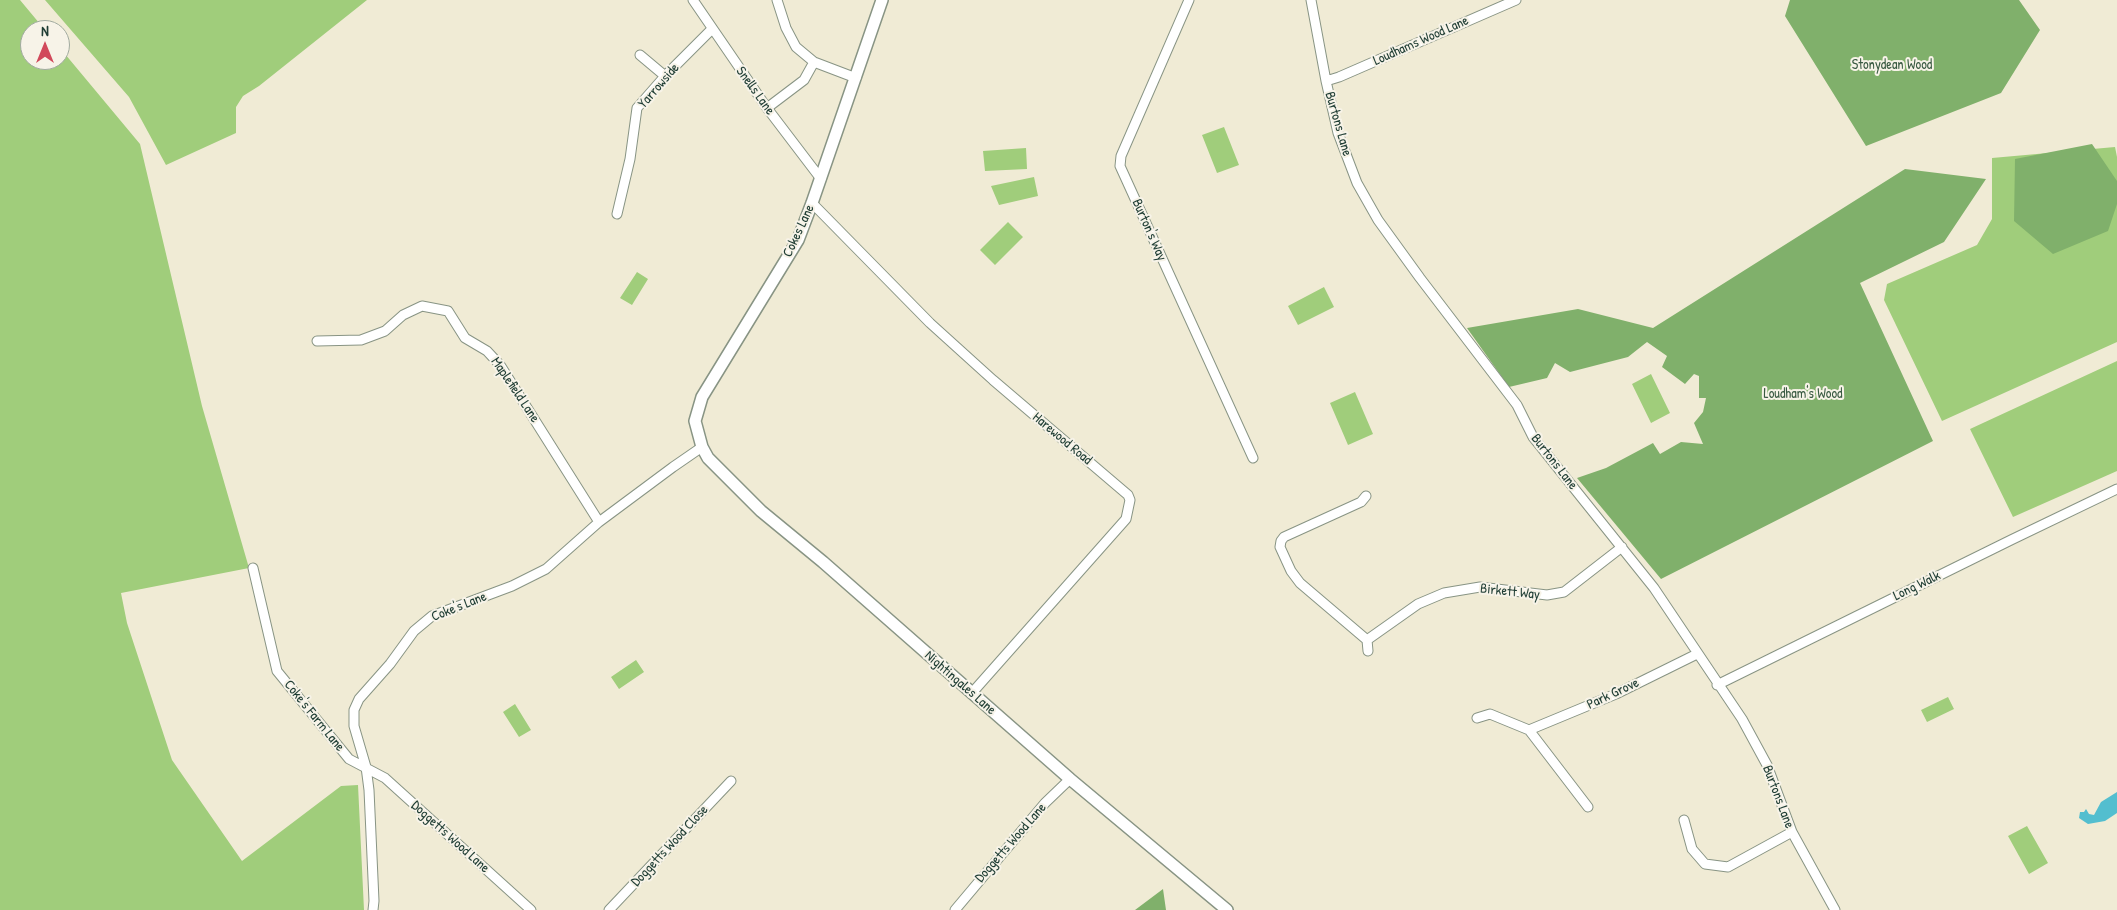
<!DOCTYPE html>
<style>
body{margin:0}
#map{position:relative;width:2117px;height:910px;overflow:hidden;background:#f0ebd5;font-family:"Patrick Hand",sans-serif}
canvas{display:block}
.north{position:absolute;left:20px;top:20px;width:50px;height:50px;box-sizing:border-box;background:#f7f3e8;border:1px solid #a1aaa0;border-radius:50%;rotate:0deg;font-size:14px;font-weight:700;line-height:20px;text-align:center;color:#1f3d34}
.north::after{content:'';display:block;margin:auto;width:18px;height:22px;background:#d1495b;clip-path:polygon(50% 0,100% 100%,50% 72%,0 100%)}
</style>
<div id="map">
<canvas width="2117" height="910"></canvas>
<div class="north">N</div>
</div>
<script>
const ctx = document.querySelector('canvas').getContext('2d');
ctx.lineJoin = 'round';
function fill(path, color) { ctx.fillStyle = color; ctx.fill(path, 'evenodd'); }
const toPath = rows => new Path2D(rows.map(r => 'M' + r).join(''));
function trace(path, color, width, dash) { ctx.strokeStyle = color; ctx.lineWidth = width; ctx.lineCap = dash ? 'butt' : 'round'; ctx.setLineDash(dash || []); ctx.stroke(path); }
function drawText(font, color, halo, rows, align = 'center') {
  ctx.font = font + ' "Patrick Hand",sans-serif'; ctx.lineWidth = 4; ctx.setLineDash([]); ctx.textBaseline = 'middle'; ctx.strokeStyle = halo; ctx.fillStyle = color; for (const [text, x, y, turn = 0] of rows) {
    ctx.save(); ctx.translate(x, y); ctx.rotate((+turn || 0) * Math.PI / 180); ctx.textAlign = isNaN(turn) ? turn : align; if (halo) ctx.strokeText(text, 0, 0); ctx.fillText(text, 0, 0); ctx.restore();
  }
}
const green = toPath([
 [0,0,20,0,45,30,30,30,30,60,60,60,60,48,140,144,202,406,249,568,121,593,127,623,172,760,242,861,341,786,358,785,364,910,0,910],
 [45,0,367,0,259,86,243,96,236,107,236,133,166,165,129,97],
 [1224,127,1239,165,1217,173,1202,135],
 [2115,147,2117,157,2117,342,1942,421,1884,300,1887,284,1977,245,1992,219,1992,158],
 [1026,148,1027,169,985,171,983,151],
 [1034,177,1038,196,999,205,991,186],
 [1008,222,1023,237,995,265,980,250],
 [637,272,648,279,632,305,620,298],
 [1324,287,1334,307,1298,325,1288,306],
 [2117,361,2117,471,2013,517,1970,429],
 [1651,374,1670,413,1651,423,1632,384],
 [1355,392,1373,434,1348,445,1330,403],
 [636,660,644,672,619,689,611,677],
 [1948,697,1954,709,1927,722,1921,710],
 [515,704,531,730,519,737,503,712],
 [2027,826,2048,863,2029,874,2008,836]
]);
const forest = toPath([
 [1790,0,2019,0,2040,30,2001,93,1866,146,1785,16],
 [2092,144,2117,181,2117,204,2108,231,2053,254,2014,221,2015,159],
 [1905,169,1986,179,1944,242,1860,283,1933,441,1661,579,1577,478,1606,468,1653,443,1660,454,1681,442,1703,444,1694,423,1703,412,1706,398,1699,398,1699,376,1694,374,1685,384,1662,367,1667,356,1647,342,1628,357,1570,372,1555,363,1547,378,1509,387,1467,328,1578,309,1653,328],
 [1163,889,1166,910,1135,910]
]);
const water = toPath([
 [2117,792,2117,813,2105,821,2088,824,2079,818,2080,812,2084,812,2086,809,2089,814,2094,815,2101,802]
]);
const minor = toPath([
 [693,0,767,108,821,179],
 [777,0,786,28,796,47,814,62,856,78],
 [1189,0,1121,156,1120,166,1253,458],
 [1311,0,1326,81,1338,133,1357,183,1378,220,1420,278,1517,405,1533,437,1654,588,1742,719,1767,765,1792,832,1835,910],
 [640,55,665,76],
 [1326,81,1339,77,1516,0],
 [767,108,804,80,814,62],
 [812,203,930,323,993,380,1128,495,1130,500,1126,519,971,694],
 [617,214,630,159,637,108,665,76,712,29],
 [317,341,361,340,385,331,403,315,422,306,448,311,465,338,487,351,500,365,599,522],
 [1366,496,1361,502,1284,537,1281,541,1280,547,1291,571,1300,583,1367,640,1418,604,1444,593,1480,587,1547,595,1564,592,1622,547],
 [253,568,277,671,349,759,385,778,531,910],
 [1367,640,1368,651],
 [1717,685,2013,539,2117,489],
 [1477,718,1490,714,1529,730,1588,807],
 [1529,730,1616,694,1697,654],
 [1684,820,1692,849,1705,864,1728,867,1792,832],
 [373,910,374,901,369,790,366,767,354,726,354,710,359,699,390,664,414,631,432,616,512,586,546,569,599,522,673,467,702,447],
 [609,910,731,781],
 [955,910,1045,803,1070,779]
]);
const major = toPath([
 [882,0,812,203,798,240,702,397,695,421,702,447,708,458,761,511,823,562,1070,779,1227,910]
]);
const streetNames = [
 ["Loudhams Wood Lane",1421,41,-24],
 ["Yarrowside",659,86,-49],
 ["Snells Lane",755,91,54],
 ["Burtons Lane",1338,124,74],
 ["Burton's Way",1149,230,66],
 ["Cokes Lane",799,231,-65],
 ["Maplefield Lane",515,390,56],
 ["Harewood Road",1062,439,40],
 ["Burtons Lane",1554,462,52],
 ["Long Walk",1917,586,-26],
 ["Birkett Way",1510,592,6],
 ["Coke's Lane",459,607,-22],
 ["Nightingales Lane",960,683,41],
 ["Park Grove",1613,694,-25],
 ["Coke's Farm Lane",314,716,51],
 ["Burtons Lane",1778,797,69],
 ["Doggetts Wood Lane",450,837,42],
 ["Doggetts Wood Lane",1011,843,-49],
 ["Doggetts Wood Close",670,846,-47]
];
const parkNames = [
 ["Stonydean Wood",1892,65],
 ["Loudham's Wood",1803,394]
];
fill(green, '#a0cd7b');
fill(forest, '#80b06b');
fill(water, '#53becf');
trace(minor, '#889484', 11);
trace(major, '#889484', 14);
trace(minor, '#fff', 9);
trace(major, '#fff', 11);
drawText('14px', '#1f3d34', '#f7f3e8', streetNames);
drawText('14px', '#395a42', '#f7f3e8', parkNames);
</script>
